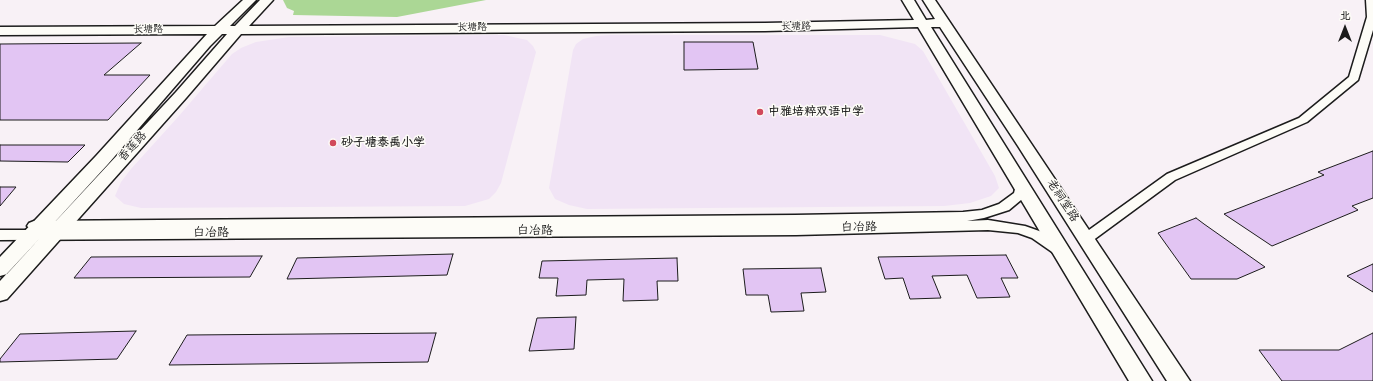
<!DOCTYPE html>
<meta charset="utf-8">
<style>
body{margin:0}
#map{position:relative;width:1373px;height:381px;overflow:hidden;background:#f8f1f6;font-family:"Architects Daughter","LXGW WenKai TC",sans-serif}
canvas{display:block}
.north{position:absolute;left:1325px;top:8px;width:40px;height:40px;-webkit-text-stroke:3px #fdfcf7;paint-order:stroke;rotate:0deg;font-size:11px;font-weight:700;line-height:16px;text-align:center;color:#1c1c1c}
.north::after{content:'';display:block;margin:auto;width:14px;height:18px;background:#1c1c1c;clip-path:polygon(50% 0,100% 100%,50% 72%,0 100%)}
</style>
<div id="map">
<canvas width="1373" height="381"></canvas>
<div class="north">北</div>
</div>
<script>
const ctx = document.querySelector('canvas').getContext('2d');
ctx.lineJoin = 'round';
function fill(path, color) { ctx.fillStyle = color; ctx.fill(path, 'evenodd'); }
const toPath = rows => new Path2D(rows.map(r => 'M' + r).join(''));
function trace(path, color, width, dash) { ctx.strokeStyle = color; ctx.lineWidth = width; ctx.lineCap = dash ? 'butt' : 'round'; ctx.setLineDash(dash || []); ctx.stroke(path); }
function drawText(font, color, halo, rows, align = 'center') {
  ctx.font = font + ' "Architects Daughter","LXGW WenKai TC",sans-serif'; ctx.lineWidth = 3; ctx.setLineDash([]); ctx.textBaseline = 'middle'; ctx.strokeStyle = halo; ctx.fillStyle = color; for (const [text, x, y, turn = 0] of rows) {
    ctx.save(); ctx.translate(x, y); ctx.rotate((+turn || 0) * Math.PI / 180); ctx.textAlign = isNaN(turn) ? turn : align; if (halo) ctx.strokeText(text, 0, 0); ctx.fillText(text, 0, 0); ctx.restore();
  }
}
const built = toPath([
 [504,35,527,40,533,46,536,52,501,183,496,192,489,199,465,206,141,208,124,204,115,196,121,182,131,169,178,117,232,54,241,48,256,42,289,37],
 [610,35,880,35,915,44,923,51,995,176,999,188,991,196,970,203,944,206,587,209,569,205,555,199,549,188,573,50,576,44,583,39,596,36]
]);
const green = toPath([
 [283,0,486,0,397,17,293,15,294,11,287,8]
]);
const building = toPath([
 [684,42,753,42,758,69,684,70,684,42],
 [141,43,104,75,150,75,108,120,0,120,0,44,141,43],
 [0,145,85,145,68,162,0,161,0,145],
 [1373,151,1373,198,1352,206,1358,210,1272,246,1224,214,1324,175,1318,172,1373,151],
 [0,187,16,187,0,206,0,187],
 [1196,218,1204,224,1265,267,1237,279,1191,279,1158,233,1196,218],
 [453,254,447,275,287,279,297,258,453,254],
 [1006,255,1018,278,1001,278,1010,297,977,298,967,275,932,276,941,298,910,299,903,278,885,279,878,257,1006,255],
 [262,256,250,277,74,278,91,257,262,256],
 [677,258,678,281,657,281,658,300,623,301,624,279,587,280,586,295,556,296,558,278,539,278,542,261,677,258],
 [1373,264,1373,292,1347,276,1373,264],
 [821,268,826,292,801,293,804,311,771,312,768,295,746,295,743,269,821,268],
 [576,317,574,349,529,351,537,318,576,317],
 [136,331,117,359,0,362,0,359,20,334,136,331],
 [436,333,428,362,169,365,187,335,436,333],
 [1373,333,1373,381,1282,381,1259,350,1339,350,1373,333]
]);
const minor = toPath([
 [1366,0,1373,0,1373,30,1358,80,1307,122,1175,180,1092,241,1087,243,1082,241,1080,238,1082,235,1167,174,1299,118,1349,77,1367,17,1366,0],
 [1022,181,1027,182,1028,185,1027,195,1009,210,984,218,967,221,988,220,1025,226,1042,232,1065,246,1067,250,1065,254,1060,255,1055,254,1032,238,1018,233,988,230,796,235,0,240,0,230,32,230,27,226,29,223,34,221,795,215,963,212,982,210,999,204,1014,193,1017,182,1022,181],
 [894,223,796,225,390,228,795,225,894,223]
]);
const major = toPath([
 [243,0,256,0,230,26,235,26,260,0,273,0,249,26,765,23,914,20,902,0,914,0,926,20,935,19,923,0,935,0,1190,381,1167,381,1018,146,940,27,931,27,1152,381,1129,381,918,27,765,31,241,34,186,98,7,299,0,301,0,281,176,92,227,34,222,34,210,46,108,164,7,274,0,276,0,257,96,156,207,34,0,35,0,27,215,26,243,0]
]);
const markers = [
 [760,112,4,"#d1495b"],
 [333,143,4,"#d1495b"]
];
const farStreetnames = [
 ["长塘路",796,27,-1],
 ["长塘路",472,28],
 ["长塘路",148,30]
];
const poiNames = [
 ["中雅培粹双语中学",768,112],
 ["砂子塘泰禹小学",341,143]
];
const streetNames = [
 ["香莲路",133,147,-48],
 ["老祠堂路",1062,201,57],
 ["白冶路",859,228,-1],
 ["白冶路",535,231],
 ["白冶路",211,233]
];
fill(built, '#f1e4f5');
fill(green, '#abd795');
fill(building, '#e2c5f3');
trace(building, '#1c1c1c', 1);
trace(minor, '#1c1c1c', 3);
trace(major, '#1c1c1c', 3);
fill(minor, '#fdfcf7');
fill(major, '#fdfcf7');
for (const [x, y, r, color] of markers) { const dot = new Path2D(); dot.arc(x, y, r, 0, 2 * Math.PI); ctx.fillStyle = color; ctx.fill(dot); trace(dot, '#fdfcf7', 1.5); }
drawText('10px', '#1c1c1c', '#fdfcf7', farStreetnames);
drawText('bold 12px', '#1c1c1c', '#fdfcf7', poiNames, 'left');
drawText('12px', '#1c1c1c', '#fdfcf7', streetNames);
</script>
